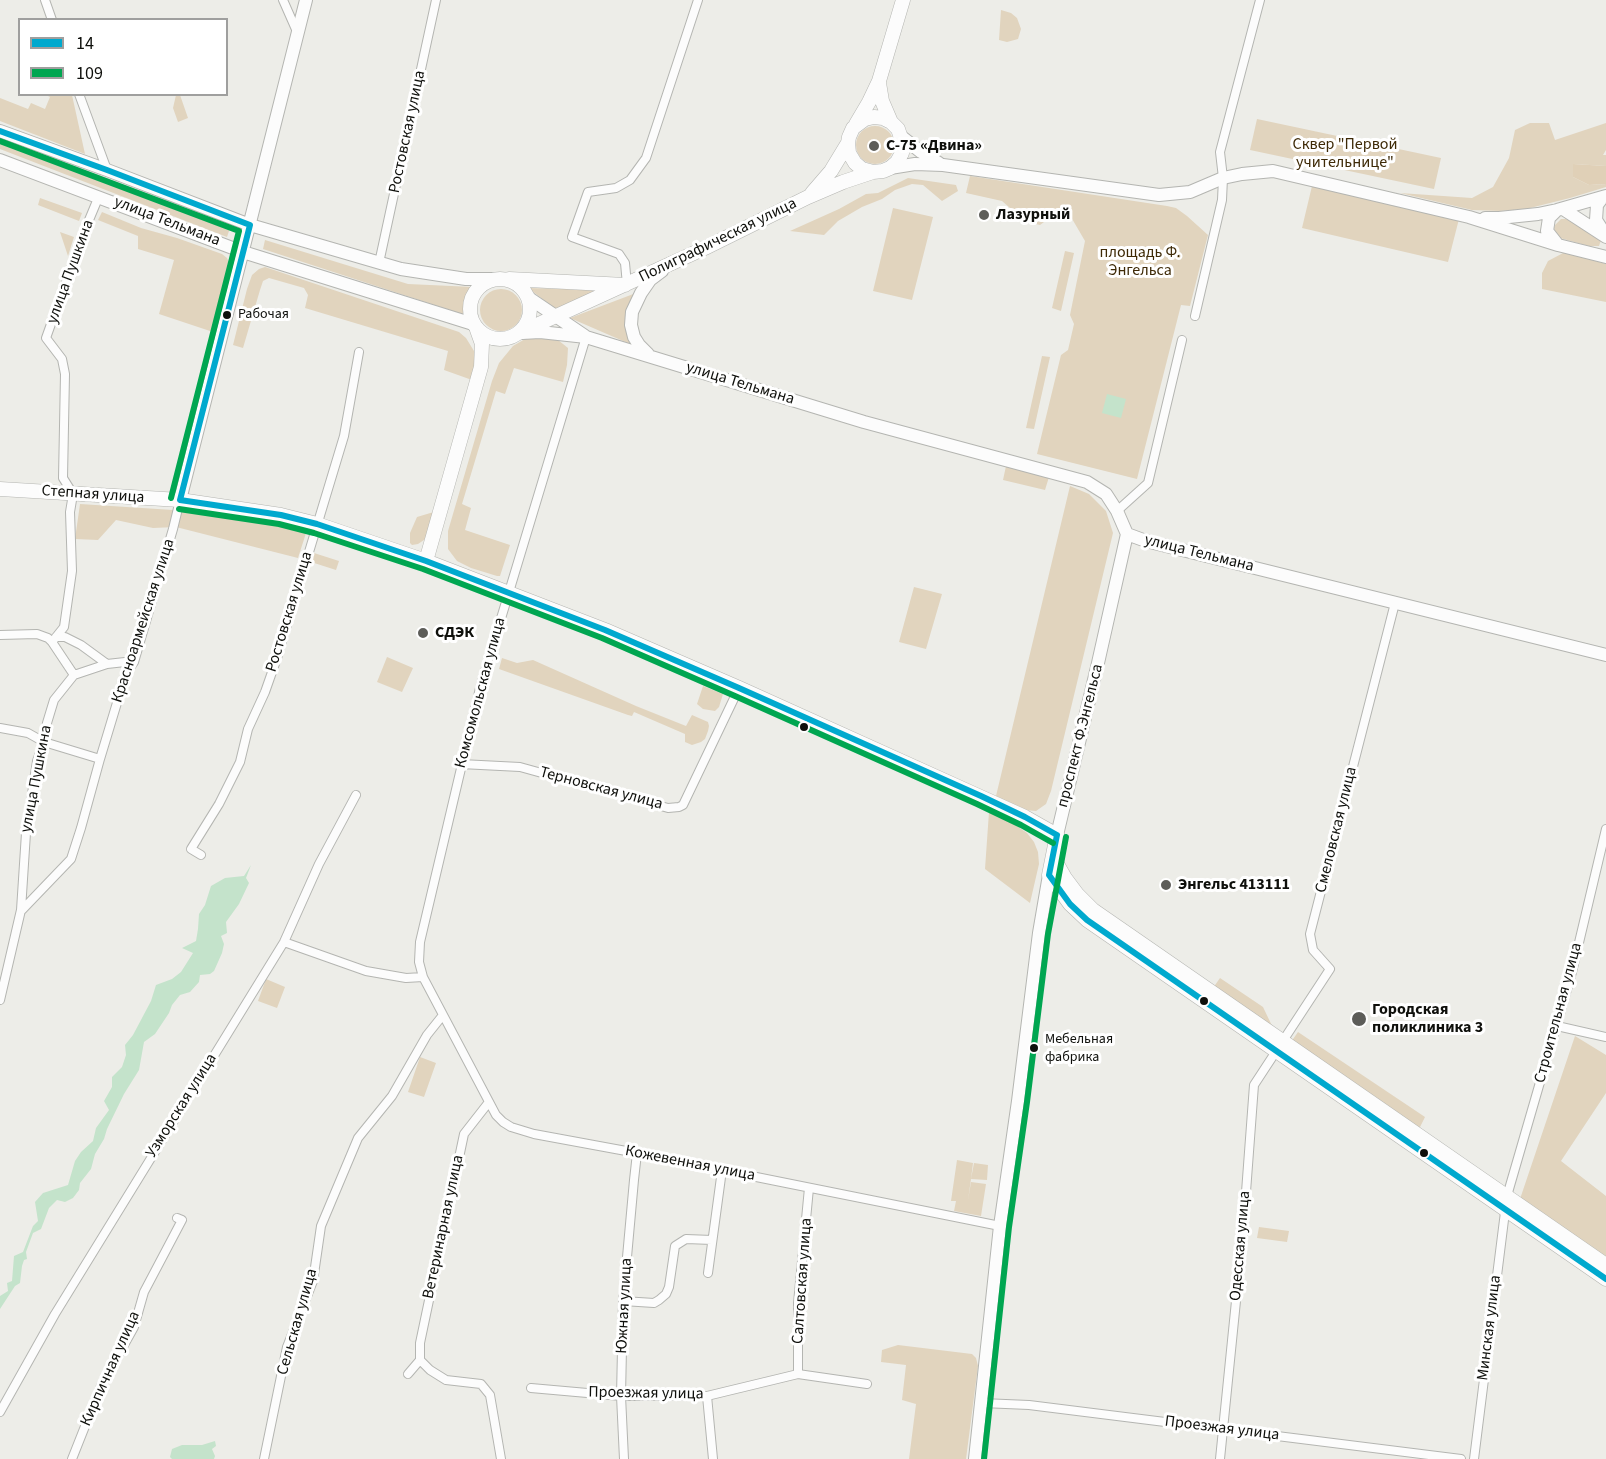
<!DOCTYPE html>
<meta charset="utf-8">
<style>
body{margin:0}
#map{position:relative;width:1606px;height:1459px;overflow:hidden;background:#edede8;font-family:"Source Sans 3",sans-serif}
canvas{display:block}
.legend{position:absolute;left:18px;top:18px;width:210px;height:78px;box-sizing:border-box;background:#fff;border:2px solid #9f9f9e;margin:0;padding:8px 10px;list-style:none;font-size:18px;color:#0f100c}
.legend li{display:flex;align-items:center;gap:12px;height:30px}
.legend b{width:30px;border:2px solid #9f9f9e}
</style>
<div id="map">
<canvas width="1606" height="1459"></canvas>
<ul class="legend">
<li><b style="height:8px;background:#00a9ce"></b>14</li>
<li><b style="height:8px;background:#00a651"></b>109</li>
</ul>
</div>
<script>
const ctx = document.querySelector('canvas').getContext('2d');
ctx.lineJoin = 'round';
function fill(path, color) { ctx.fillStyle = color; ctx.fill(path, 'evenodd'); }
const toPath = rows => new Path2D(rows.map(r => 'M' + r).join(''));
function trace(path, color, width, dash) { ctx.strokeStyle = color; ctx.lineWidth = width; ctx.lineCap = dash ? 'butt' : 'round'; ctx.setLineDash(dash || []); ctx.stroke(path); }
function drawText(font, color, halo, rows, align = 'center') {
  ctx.font = font + ' "Source Sans 3",sans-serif'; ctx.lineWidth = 6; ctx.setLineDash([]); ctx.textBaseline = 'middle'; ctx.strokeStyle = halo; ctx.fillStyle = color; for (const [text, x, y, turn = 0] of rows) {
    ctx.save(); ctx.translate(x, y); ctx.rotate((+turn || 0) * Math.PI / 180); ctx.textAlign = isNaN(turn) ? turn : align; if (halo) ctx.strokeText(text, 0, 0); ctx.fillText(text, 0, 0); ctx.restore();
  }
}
const green = toPath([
 [1001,10,1011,13,1017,18,1021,29,1018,39,1007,42,999,40],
 [46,95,72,95,85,154,0,121,0,98,28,109,31,103,45,109,50,97],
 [176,95,180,95,188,118,178,122,173,108],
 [1257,119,1441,158,1434,189,1250,150],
 [1530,123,1549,123,1555,140,1606,123,1606,150,1603,155,1606,155,1606,166,1573,164,1573,177,1589,185,1606,184,1606,187,1570,198,1526,209,1500,211,1472,210,1400,193,1472,198,1493,187,1509,158,1515,130],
 '856 145a19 19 0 1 1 38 0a19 19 0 1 1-38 0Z',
 [0,142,230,228,227,237,0,149],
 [970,176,1167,206,1176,208,1187,216,1208,235,1190,306,1181,305,1137,479,1037,454,1061,355,1068,350,1074,324,1070,315,1085,241,1071,217,1056,213,1040,225,1026,222,1002,201,966,193],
 [908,178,956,185,958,191,942,201,923,185,912,184,895,190,882,199,862,207,838,221,824,235,790,231,839,209,866,194,878,193],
 [1312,186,1459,219,1448,262,1302,228],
 [40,198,82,213,79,221,38,205],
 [893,208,933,217,912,300,873,291],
 [102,212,141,228,177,238,222,254,227,258,230,265,229,273,213,332,159,314,174,260,138,249,138,236,98,220],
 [1561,219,1566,219,1588,231,1601,240,1599,246,1589,246,1560,238,1555,231,1554,228,1555,225],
 [60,232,74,237,68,256],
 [265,240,408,284,473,287,464,303,465,315,263,249],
 [1065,251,1074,253,1061,311,1052,308],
 [1565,252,1606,264,1606,302,1542,289,1542,273,1548,261],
 [265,267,459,332,466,338,474,351,477,362,472,380,444,370,448,351,305,308,308,295,304,288,269,278,263,281,260,290,243,348,233,345,247,289,252,275,259,269],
 [528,288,602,290,557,310],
 '480 310a21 21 0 1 1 42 0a21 21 0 1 1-42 0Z',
 [636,293,626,320,626,331,630,344,570,318],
 [538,336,558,340,568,348,567,365,563,382,514,368,505,394,496,391,462,504,471,508,465,530,510,545,500,576,497,576,471,568,457,561,448,549,448,531,492,381,499,363,513,346,525,339],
 [1042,356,1050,357,1034,429,1026,428],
 [1006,466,1049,477,1045,490,1003,480],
 [1070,486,1089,494,1106,511,1113,533,1051,791,1046,804,1036,811,1025,810,996,796],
 [80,504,173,510,252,519,307,530,298,558,176,527,153,528,116,520,98,540,75,539],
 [437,511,430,532,424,540,418,544,412,545,410,543,410,533,417,517],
 [314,553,339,561,336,570,311,562],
 [914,587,942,594,926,649,899,642],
 [387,657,413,668,402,692,377,682],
 [502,658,517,663,533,660,636,706,686,726,692,715,708,722,709,726,708,731,705,739,701,742,692,745,685,742,685,734,634,712,632,716,628,715,499,669],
 [703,686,723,694,719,707,715,711,703,709,697,704],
 [989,812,1014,824,1027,833,1034,842,1038,852,1039,864,1030,903,985,869],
 [1220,978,1263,1007,1274,1030,1213,988],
 [266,979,285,987,277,1008,258,1001],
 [1298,1032,1425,1117,1419,1129,1291,1042],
 [1575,1036,1606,1055,1606,1093,1561,1161,1606,1196,1606,1257,1520,1199],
 [420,1057,436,1063,424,1097,408,1092],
 [957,1160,973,1163,971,1179,974,1163,988,1165,987,1180,971,1179,968,1200,971,1182,986,1184,981,1216,954,1211,956,1201,951,1201],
 [1259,1227,1289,1231,1287,1242,1257,1238],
 [898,1345,972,1354,976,1358,978,1366,966,1459,909,1459,916,1404,902,1400,906,1365,881,1362,882,1350]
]);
const forest = toPath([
 [1573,164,1606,166,1606,184,1589,185,1573,177]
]);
const water = toPath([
 [1107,394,1126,399,1121,418,1102,413],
 [251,865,246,878,249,883,239,904,226,922,227,933,221,936,224,944,222,953,214,971,210,974,200,975,199,982,190,992,180,995,172,1005,169,1013,155,1034,144,1042,139,1070,124,1094,107,1129,104,1139,95,1154,91,1169,80,1183,79,1190,73,1198,65,1202,57,1200,49,1208,41,1229,33,1233,26,1252,27,1259,24,1260,22,1266,20,1283,15,1286,0,1309,0,1296,8,1291,7,1283,12,1281,14,1256,23,1252,33,1226,38,1221,35,1202,43,1193,68,1185,75,1161,81,1152,93,1141,96,1128,109,1110,104,1101,112,1087,112,1077,122,1067,126,1055,125,1045,133,1035,151,1001,156,985,172,979,181,972,193,953,182,948,196,941,198,929,199,914,205,905,211,886,225,878,244,876],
 [215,1441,216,1446,212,1449,215,1456,214,1459,172,1459,170,1457,172,1449,182,1445,202,1445]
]);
const street = toPath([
 [45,0,52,20],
 [283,0,298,34],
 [79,94,107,170],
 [379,263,436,0],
 [627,285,625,263,619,254,572,237,588,192,616,188,630,180,646,158,698,0],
 [1195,316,1222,200,1223,178,1220,152,1260,0],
 [586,337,480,688,420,942,419,962,423,977,496,1115,503,1122,511,1127,534,1134,637,1153,1000,1226],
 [1117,511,1148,483,1182,340],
 [0,635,37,634,48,638,52,642],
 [56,637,65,637,81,645,107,664,125,662,132,665],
 [74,675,107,664],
 [0,728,28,733,44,742,100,759],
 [461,764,520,767,668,808,679,807,683,805,739,688],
 [201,855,191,849,219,804,240,762,248,729,265,692,277,658,344,436,359,352],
 [22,910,71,859,81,828,100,759,126,673,134,662,173,529,180,500],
 [284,942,366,971,406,978,423,977],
 [0,1000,21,910,26,833,37,761,44,742,47,723,54,700,74,675,52,642,64,627,72,571,70,512,73,494,63,478,65,374,62,359,46,338,84,232,99,196],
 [1557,1026,1606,1037],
 [708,1273,722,1170],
 [623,1301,654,1303,659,1300,666,1294,669,1287,675,1246,686,1239,712,1240],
 [420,1360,420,1343,464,1134,489,1102],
 [408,1374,420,1360,430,1370,446,1380,481,1384,490,1395,501,1459],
 [798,1374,798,1303,809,1188],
 [531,1388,621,1396,707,1396,798,1374,867,1384],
 [707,1396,713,1459],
 [982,1403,1029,1405,1461,1459],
 [0,1412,55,1314,284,942,319,864,356,795],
 [72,1459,101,1386,134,1327,144,1292,182,1220,177,1218],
 [264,1459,287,1347,313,1281,321,1226,358,1138,392,1096,427,1035,443,1015],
 [624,1459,621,1396,623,1301,634,1180,637,1153],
 [1220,1459,1243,1232,1254,1085,1330,969,1313,950,1310,934,1395,603],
 [1474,1459,1507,1196,1572,972,1606,829]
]);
const secondary = toPath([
 [0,131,107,170,250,225,401,269,466,279,495,279],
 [902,137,921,152,939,163],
 [0,160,243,252,473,324],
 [890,168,915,164,943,165,1159,195,1190,192,1223,178,1242,174,1273,171,1469,217,1558,245],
 [1603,197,1597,205,1596,220,1605,234],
 [1563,209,1606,237],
 [1557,210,1549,218,1547,231,1558,245,1606,257],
 [1485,218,1499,218,1538,214,1557,210,1606,196],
 [529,298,585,336],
 [522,333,540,332,586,337,864,422,1087,482,1106,494,1117,511,1127,534,1146,541,1606,655],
 [648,354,639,345,634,337,631,325,632,312,641,293,650,280,662,271],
 [180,500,306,0],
 [1057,835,1098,663,1127,534],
 [975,1459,1000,1226,1018,1101,1039,933,1049,875]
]);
const primary = toPath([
 [879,83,882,101,891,122],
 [856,124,869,102,879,81,903,0],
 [812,193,831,171,848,143,849,137,853,128,865,119,874,117,883,118,891,122,898,129,903,144,902,153,897,162,890,168,883,171,873,172,862,169,855,163,849,153,848,143],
 '470 309a30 30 0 1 1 60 0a30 30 0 1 1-60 0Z',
 [509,279,625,285],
 [519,333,705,248,808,197,843,182,873,172],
 [0,489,180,500,281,515,317,524,426,561,605,630,739,688,1025,817,1057,835,1049,875,1070,904,1087,920,1606,1279],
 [426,561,481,367,482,344,477,330],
 [1053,857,1065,878,1077,894,1093,910,1606,1265]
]);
const bus1 = toPath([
 [0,131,107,170,250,225,180,500],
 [180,500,281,515,317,524,426,561,605,630,739,688,981,796,1025,817,1057,835],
 [1057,835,1049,875,1070,904,1087,920,1606,1279]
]);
const bus2 = toPath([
 [0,141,239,231,171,498],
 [179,509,279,524,314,533,423,569,602,638,735,696,977,804,1021,825,1053,843],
 [984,1459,1009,1227,1027,1102,1048,934,1066,837]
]);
const markers = [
 [874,146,6,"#5d5d59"],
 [984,215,6,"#5d5d59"],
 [227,315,5,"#0f100c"],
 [423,633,6,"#5d5d59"],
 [804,727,5,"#0f100c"],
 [1166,885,6,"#5d5d59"],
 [1204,1001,5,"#0f100c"],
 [1359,1019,8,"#5d5d59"],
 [1034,1048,5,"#0f100c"],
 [1424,1153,5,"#0f100c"]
];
const busNames = [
 ["Рабочая",238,315],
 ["Мебельная",1045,1040],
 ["фабрика",1045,1058]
];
const streetNames = [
 ["Ростовская улица",408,132,-78],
 ["улица Тельмана",167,222,21],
 ["Полиграфическая улица",718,241,-26],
 ["улица Пушкина",71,272,-70],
 ["улица Тельмана",740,384,17],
 ["Степная улица",93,495,4],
 ["улица Тельмана",1199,554,14],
 ["Ростовская улица",290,612,-73],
 ["Красноармейская улица",144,621,-72],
 ["Комсомольская улица",481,693,-75],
 ["проспект Ф.Энгельса",1081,736,-76],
 ["улица Пушкина",37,779,-79],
 ["Терновская улица",601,789,15],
 ["Смеловская улица",1337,830,-76],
 ["Строительная улица",1559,1013,-75],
 ["Узморская улица",182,1106,-58],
 ["Кожевенная улица",690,1164,11],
 ["Ветеринарная улица",444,1227,-78],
 ["Одесская улица",1241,1246,-85],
 ["Салтовская улица",803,1281,-86],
 ["Южная улица",625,1306,-87],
 ["Сельская улица",298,1322,-74],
 ["Минская улица",1490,1328,-83],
 ["Кирпичная улица",111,1369,-66],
 ["Проезжая улица",646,1394,1],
 ["Проезжая улица",1222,1429,7]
];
const parkNames = [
 ["Сквер \"Первой",1345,145],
 ["учительнице\"",1345,163],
 ["площадь Ф.",1140,253],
 ["Энгельса",1140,271]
];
const poiNames = [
 ["С-75 «Двина»",886,146],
 ["Лазурный",996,215],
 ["СДЭК",435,633],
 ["Энгельс 413111",1178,885],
 ["Городская",1372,1010],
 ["поликлиника 3",1372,1028]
];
fill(green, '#e1d4be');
fill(forest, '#e0d0b7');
fill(water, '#c4e3cb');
trace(street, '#b4b5b1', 10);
trace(secondary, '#b4b5b1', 14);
trace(primary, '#b4b5b1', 15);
trace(street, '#fcfcfc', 8);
trace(secondary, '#fcfcfc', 12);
trace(primary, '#fcfcfc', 14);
trace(bus1, '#00a9ce', 6);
trace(bus2, '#00a651', 6);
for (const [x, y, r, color] of markers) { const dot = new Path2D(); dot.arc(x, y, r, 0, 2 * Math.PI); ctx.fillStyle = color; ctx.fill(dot); trace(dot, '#fff', 2); }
drawText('14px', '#0f100c', '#fff', busNames, 'left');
drawText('16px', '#0f100c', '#fff', streetNames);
drawText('16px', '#3e2a07', '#fff', parkNames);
drawText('bold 16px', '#0f100c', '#fff', poiNames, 'left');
</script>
